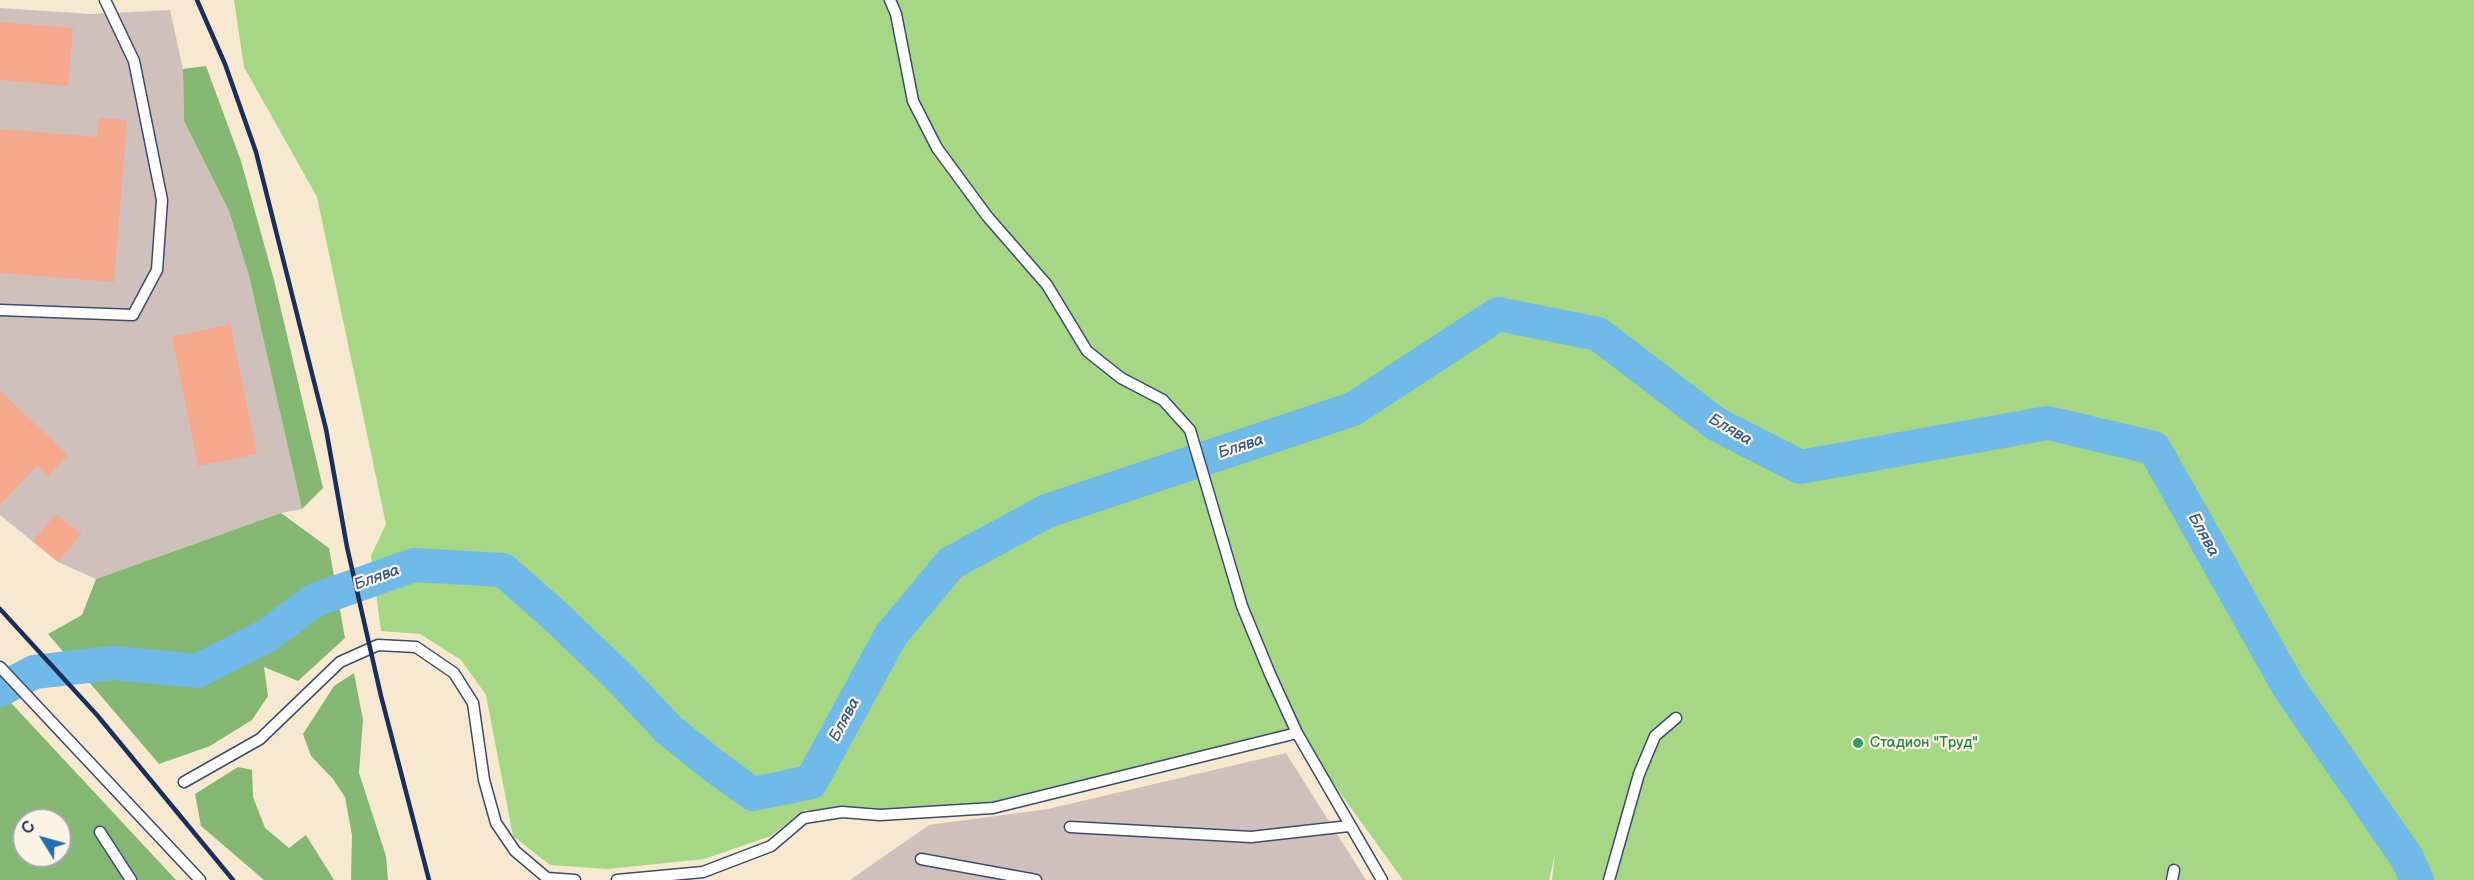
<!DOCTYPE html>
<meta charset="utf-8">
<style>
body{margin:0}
#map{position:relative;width:2474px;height:880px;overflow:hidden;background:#f7e8d0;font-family:"Balsamiq Sans",sans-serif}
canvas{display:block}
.north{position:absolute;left:12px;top:808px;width:60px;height:60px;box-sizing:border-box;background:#fcf5e5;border:2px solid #a2a6af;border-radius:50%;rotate:307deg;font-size:16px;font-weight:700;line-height:24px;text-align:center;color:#1b2f5e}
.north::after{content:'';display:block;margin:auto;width:21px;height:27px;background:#1f6fb2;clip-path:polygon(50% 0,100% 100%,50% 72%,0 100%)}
</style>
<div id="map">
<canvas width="2474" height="880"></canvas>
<div class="north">С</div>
</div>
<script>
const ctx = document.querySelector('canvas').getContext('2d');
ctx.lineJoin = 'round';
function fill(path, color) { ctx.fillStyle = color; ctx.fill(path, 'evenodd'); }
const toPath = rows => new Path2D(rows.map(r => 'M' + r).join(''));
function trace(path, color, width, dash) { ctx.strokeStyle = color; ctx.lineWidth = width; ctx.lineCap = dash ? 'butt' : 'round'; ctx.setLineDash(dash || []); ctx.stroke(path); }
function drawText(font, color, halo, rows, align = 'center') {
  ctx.font = font + ' "Balsamiq Sans",sans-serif'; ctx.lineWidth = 4.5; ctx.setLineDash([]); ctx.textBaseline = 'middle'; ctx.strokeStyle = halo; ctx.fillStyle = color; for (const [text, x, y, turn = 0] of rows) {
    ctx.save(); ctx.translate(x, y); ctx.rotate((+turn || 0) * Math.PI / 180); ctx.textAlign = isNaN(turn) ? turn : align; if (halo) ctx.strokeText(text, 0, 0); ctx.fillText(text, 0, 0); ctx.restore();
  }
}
const industrial = toPath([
 [0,8,92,14,170,10,183,69,184,121,229,211,249,276,302,509,281,513,96,579,58,562,0,515],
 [1286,753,1366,880,850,880,929,825,1048,809]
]);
const green = toPath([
 [234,0,2474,0,2474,880,1552,880,1555,854,1549,880,1403,880,1297,733,993,808,804,810,771,836,704,859,608,869,550,865,513,836,486,695,461,660,420,634,381,631,371,556,386,524,317,197,244,67]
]);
const forest = toPath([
 [206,66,241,161,274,280,323,488,302,509,249,276,229,211,184,121,183,69],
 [281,513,329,548,345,638,298,681,264,667,268,696,252,720,210,746,159,764,48,634,82,615,96,579],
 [354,673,363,720,359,773,386,856,388,880,351,880,352,835,345,797,333,779,311,756,303,734,334,686],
 [0,691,176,880,0,880],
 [24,820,60,820,60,856,24,856],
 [238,767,252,770,253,797,265,828,289,848,306,835,334,880,264,880,201,826,195,794]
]);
const river = toPath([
 [0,690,34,672,114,663,197,671,266,636,315,600,414,565,503,570,552,613,618,676,669,730,714,766,753,794,811,782,891,635,951,563,1047,511,1353,409,1498,314,1598,334,1716,424,1800,467,2048,423,2154,448,2288,686,2407,858,2417,880]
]);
const building = toPath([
 [0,22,73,28,68,86,0,80],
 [99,118,127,120,114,282,0,273,0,129,97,137],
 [230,324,257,454,198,466,172,337],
 [0,391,68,455,48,476,37,466,0,505],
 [56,514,81,534,58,562,33,541]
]);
const lane = toPath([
 [890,0,896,14,913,101,937,148,987,216,1047,285,1087,351,1121,378,1163,400,1190,430,1242,606,1270,674,1297,733,1382,880],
 [0,310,133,315,157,270,162,200,134,61,105,0],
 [0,667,200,880],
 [184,782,260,739,340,662,378,645,416,647,454,673,473,703,484,780,496,823,515,851,547,878,575,880],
 [1070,827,1251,837,1349,826],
 [100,832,131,880],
 [921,859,1036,880],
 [617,880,703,872,771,846,804,818,842,812,880,815,993,808,1297,733],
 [1609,880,1639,774,1655,736,1676,718],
 [2172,880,2174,870]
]);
const rail = toPath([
 [197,0,225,64,256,152,326,429,347,547,381,696,429,880],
 [0,609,97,715,233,880]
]);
const markers = [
 [1858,743,6,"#2e9e5b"]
];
const leisureNames = [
 ["Стадион \"Труд\"",1870,743]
];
const waterNames = [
 ["Блява",1730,430,30],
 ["Блява",1241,447,-18],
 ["Блява",2203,535,61],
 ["Блява",377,578,-20],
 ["Блява",845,720,-62]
];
fill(industrial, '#d0c0bc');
fill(green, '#a5d785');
fill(forest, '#84b872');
trace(river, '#6fbae8', 34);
fill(building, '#f5a88b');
trace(lane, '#3c4b6f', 13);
trace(lane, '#fff', 10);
trace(rail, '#1b2f5e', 4.5);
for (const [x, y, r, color] of markers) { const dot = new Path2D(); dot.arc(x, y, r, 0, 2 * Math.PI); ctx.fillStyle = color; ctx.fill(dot); trace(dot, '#fcf5e5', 2); }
drawText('15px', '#27864d', '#fcf5e5', leisureNames, 'left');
drawText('italic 16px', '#345987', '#fcf5e5', waterNames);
</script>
